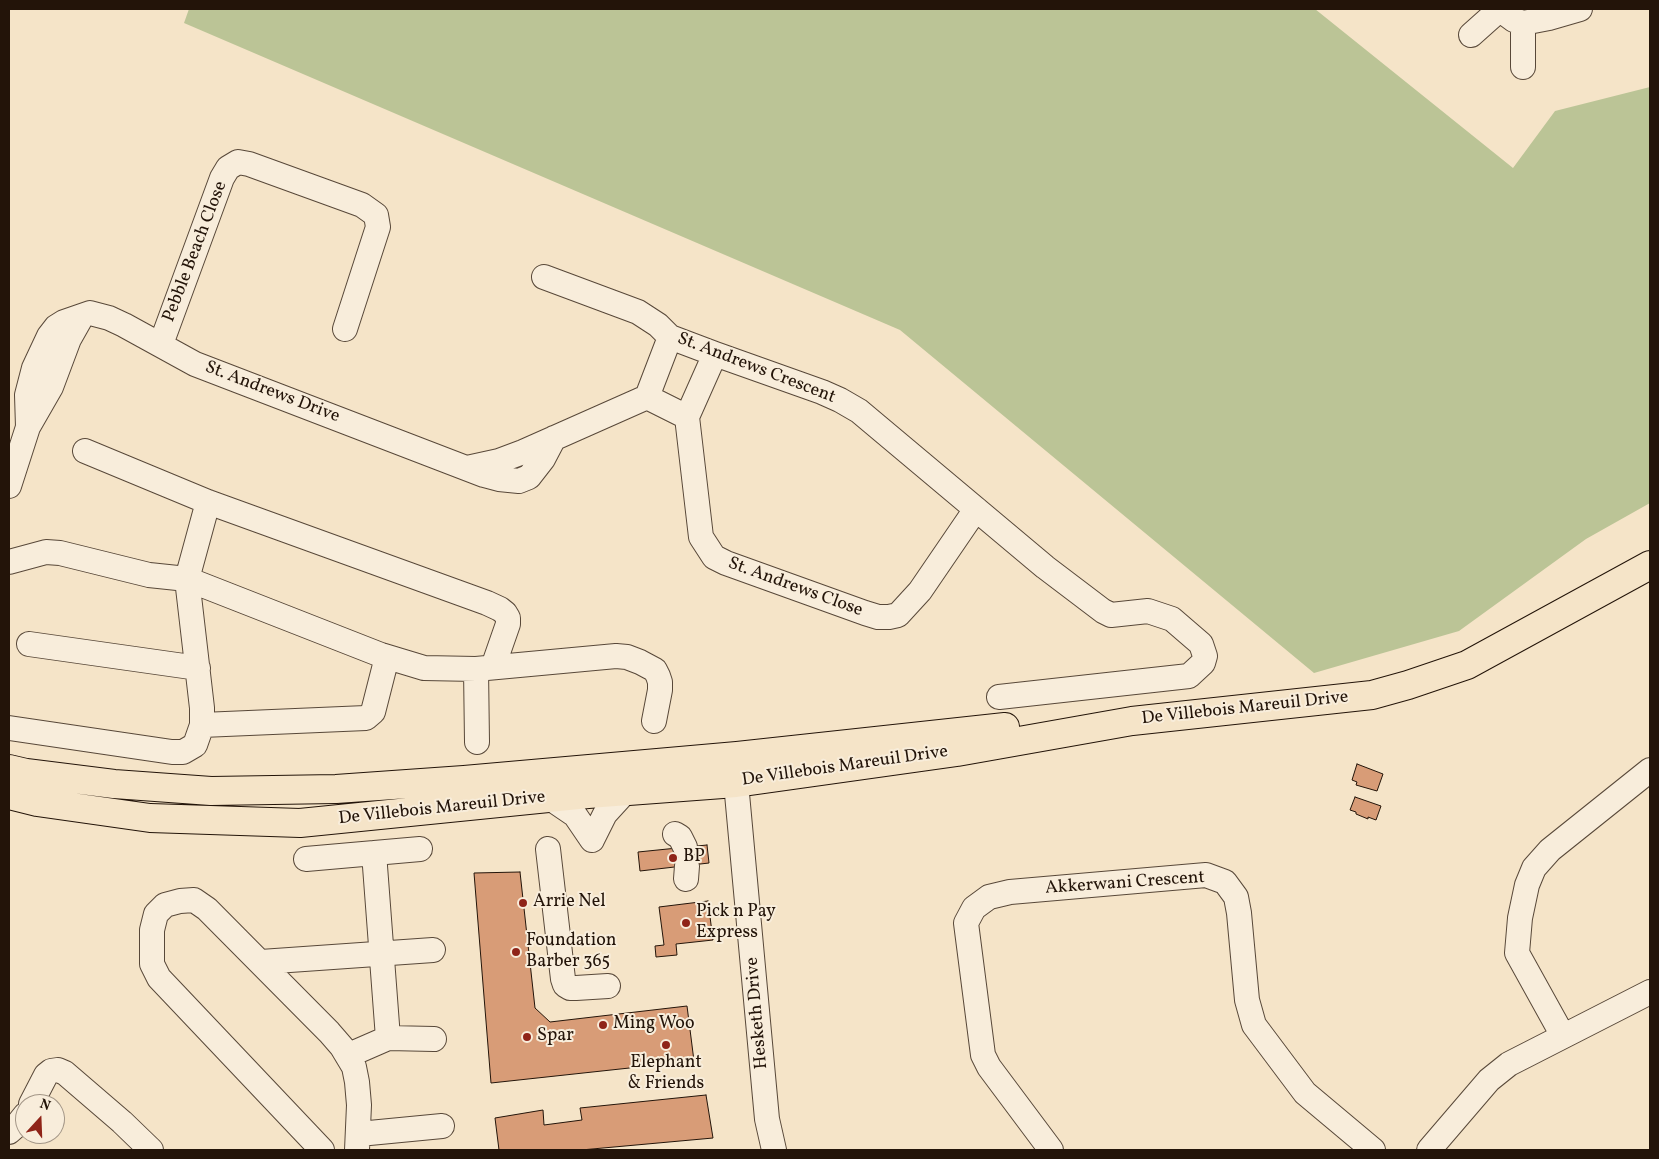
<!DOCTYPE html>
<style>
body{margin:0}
#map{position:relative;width:1659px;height:1159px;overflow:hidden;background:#f5e4c8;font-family:Vollkorn,serif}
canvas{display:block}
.frame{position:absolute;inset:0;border:10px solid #231409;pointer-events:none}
.north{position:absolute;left:15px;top:1094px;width:50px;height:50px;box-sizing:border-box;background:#f8eddb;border:1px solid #a39687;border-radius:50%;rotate:20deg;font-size:14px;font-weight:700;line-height:20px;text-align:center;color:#231409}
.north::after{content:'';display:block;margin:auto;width:18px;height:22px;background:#8f2418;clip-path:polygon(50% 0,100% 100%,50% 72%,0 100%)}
</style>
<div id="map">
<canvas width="1659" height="1159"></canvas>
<div class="frame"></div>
<div class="north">N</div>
</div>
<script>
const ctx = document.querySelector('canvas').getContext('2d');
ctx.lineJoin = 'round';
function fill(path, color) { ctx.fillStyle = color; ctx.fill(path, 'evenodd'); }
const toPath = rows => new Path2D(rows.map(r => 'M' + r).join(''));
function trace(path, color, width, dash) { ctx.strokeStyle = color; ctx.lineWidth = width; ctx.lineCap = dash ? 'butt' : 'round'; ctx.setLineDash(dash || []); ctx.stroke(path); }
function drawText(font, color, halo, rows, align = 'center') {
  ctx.font = font + ' Vollkorn,serif'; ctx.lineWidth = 4; ctx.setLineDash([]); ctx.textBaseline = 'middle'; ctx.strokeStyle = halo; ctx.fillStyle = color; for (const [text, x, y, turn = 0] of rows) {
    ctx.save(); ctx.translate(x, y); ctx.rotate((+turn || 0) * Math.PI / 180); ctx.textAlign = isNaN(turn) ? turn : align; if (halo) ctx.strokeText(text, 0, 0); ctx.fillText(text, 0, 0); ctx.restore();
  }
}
const green = toPath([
 [189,9,1315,9,1513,168,1555,111,1650,87,1650,503,1586,539,1459,631,1314,673,900,330,184,23]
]);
const building = toPath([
 [1357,764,1383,774,1377,791,1356,785,1357,782,1352,780,1357,764],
 [1355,797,1381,806,1376,820,1368,817,1368,819,1356,814,1356,812,1350,810,1355,797],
 [707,845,709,863,640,871,638,852,707,845],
 [520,872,535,1008,550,1022,687,1006,694,1061,491,1083,474,873,520,872],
 [708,901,713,940,676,944,677,955,656,957,655,946,664,945,659,907,708,901],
 [706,1095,713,1138,581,1150,499,1150,495,1118,543,1110,544,1125,582,1120,580,1108,706,1095]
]);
const minor = toPath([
 [1499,9,1514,20,1523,23,1549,18,1580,9],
 [1471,35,1499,10],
 [1523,67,1523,23],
 [544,277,638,312,658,325,670,337,715,354,822,392,840,400,859,411,1045,567,1103,611,1111,615,1148,611,1172,619,1201,644,1205,656,1203,663,1189,676,999,697],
 [161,344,222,178,228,168,238,162,249,164,362,205,376,215,378,227,345,329],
 [715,354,687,417,701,537,714,557,726,563,865,613,878,617,889,617,898,615,920,591,976,509],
 [647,397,687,417],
 [28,427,27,395,34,368,49,336,56,327,64,322,90,313,109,318,124,325,195,364,484,475,499,479,519,481,529,477,543,459,554,438],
 [85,451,208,502,487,603,500,609,505,613,508,618,508,624,493,667],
 [467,468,499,461,523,452,647,397,670,337],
 [9,486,28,427,51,387,69,339,82,316],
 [9,562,46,552,60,553,149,575,187,579,381,655,424,668,476,669,616,656,627,657,640,662,655,670,658,676,660,682,660,690,654,721],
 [29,644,198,668],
 [476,669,477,742],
 [202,725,366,718,373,712,387,657],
 [9,728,172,752,183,752,195,745,202,725,202,708,187,579,208,502],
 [736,764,736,783,767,1119,774,1150],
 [550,798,575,815,592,840],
 [675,834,680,837,685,847],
 [592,840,605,814,626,791],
 [548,849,563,979,565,985,570,988,576,988,608,986],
 [374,853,388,1038],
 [306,859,420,849],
 [686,879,687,866],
 [261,962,433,950],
 [1563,1036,1517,953,1520,918,1527,885,1534,868,1550,850,1650,770],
 [349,1055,388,1038,434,1039],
 [31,1104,46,1075,51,1071,58,1070,65,1073,122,1122,151,1150],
 [9,1132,17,1125,25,1115],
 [359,1134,442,1126],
 [322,1150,159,978,152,964,152,930,156,914,165,905,180,901,194,900,207,909,329,1032,342,1047,354,1067,357,1082,359,1105,357,1150],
 [1051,1150,989,1067,983,1055,966,923,974,908,989,897,1010,892,1206,875,1225,882,1236,897,1239,913,1247,1000,1254,1025,1305,1093,1373,1150],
 [1429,1150,1489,1080,1509,1064,1650,992]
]);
const major = toPath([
 [9,769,26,773,114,784,211,791,336,789,464,780,737,756,1005,727],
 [9,795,37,802,150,818,300,823,588,794,736,783,957,752,1132,721,1372,695,1408,685,1467,665,1650,565]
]);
const markers = [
 [673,858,5,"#8f2418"],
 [523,903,5,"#8f2418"],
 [686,923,5,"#8f2418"],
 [516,952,5,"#8f2418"],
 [603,1025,5,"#8f2418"],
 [527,1037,5,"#8f2418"],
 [666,1045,5,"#8f2418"]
];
const streetNames = [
 ["Pebble Beach Close",196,252,-69],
 ["St. Andrews Crescent",756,369,21],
 ["St. Andrews Drive",272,393,21],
 ["St. Andrews Close",795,588,20],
 ["De Villebois Mareuil Drive",1245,709,-6],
 ["De Villebois Mareuil Drive",845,767,-8],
 ["De Villebois Mareuil Drive",442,809,-6],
 ["Akkerwani Crescent",1125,884,-4],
 ["Hesketh Drive",758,1013,-95]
];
const poiNames = [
 ["BP",683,858],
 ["Arrie Nel",533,903],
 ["Pick n Pay",696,913],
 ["Express",696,934],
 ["Foundation",526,942],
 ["Barber 365",526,963],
 ["Ming Woo",613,1025],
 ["Spar",537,1037],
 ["Elephant",666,1064,"center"],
 ["& Friends",666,1085,"center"]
];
fill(green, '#bbc496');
fill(building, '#d89c77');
trace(building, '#231409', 1);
trace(minor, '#584839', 26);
trace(major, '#231409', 30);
trace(minor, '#f8eddb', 24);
trace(major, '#f5e4c8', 28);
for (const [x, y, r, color] of markers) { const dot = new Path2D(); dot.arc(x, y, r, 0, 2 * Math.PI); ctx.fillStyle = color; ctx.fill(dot); trace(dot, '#f8eddb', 2); }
drawText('18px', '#231409', '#f8eddb', streetNames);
drawText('18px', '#231409', '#f8eddb', poiNames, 'left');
</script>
